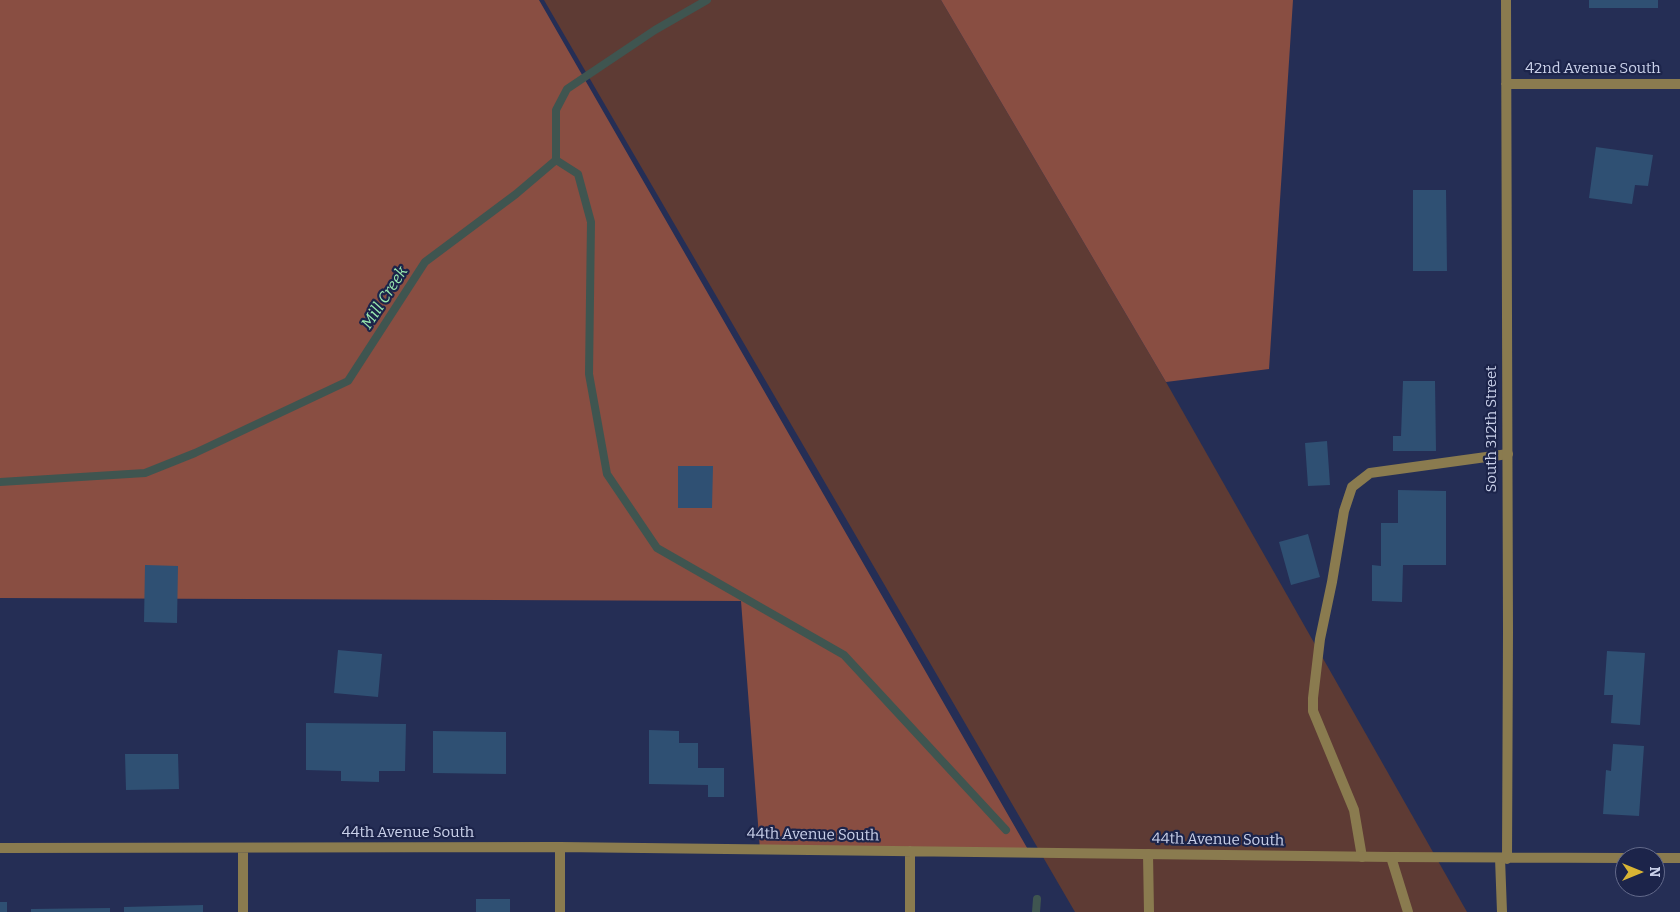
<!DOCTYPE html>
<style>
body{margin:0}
#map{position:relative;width:1680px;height:912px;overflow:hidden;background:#252e55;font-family:Bitter,serif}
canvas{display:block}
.north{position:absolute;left:1615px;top:847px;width:50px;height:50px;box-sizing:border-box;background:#1c244a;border:1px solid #62698a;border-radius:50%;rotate:90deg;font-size:14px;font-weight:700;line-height:20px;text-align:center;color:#cad1ea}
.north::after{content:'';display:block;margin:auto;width:18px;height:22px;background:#d8b434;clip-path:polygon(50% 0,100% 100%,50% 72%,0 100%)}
</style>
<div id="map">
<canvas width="1680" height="912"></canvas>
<div class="north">N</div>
</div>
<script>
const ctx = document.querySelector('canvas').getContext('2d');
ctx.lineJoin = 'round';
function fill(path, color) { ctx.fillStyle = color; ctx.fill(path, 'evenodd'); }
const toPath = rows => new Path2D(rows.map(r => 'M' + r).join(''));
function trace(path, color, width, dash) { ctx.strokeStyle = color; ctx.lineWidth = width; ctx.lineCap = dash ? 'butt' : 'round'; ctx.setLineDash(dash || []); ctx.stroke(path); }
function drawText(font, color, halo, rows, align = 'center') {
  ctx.font = font + ' Bitter,serif'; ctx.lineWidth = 4.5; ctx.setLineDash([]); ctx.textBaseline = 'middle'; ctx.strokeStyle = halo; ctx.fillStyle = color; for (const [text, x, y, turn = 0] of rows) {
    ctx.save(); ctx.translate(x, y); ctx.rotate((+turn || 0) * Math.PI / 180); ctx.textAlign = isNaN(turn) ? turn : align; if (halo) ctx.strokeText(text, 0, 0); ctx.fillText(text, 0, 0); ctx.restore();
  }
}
const green = toPath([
 [544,0,941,0,1166,382,1467,912,1075,912]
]);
const forest = toPath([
 [0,0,539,0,1030,853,760,850,741,601,0,598],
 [941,0,1293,0,1269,369,1166,382]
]);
const stream = toPath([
 [556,160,578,174,591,222,589,374,607,474,657,548,844,655,1006,830],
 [0,482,145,473,195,453,348,381,425,262,516,194,556,160,556,110,567,89,655,30,707,0],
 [1036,912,1037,899]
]);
const building = toPath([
 [1589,0,1658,0,1658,8,1589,8],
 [1596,147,1653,155,1648,186,1635,185,1632,204,1589,198],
 [1413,190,1446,190,1447,271,1413,271],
 [1403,381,1435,381,1436,451,1393,451,1393,436,1401,436],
 [1327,441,1330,485,1308,486,1305,443],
 [678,466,713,466,712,508,678,508],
 [1398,490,1446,491,1446,565,1403,565,1402,602,1372,601,1372,565,1381,566,1381,523,1398,523],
 [1308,534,1320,577,1291,585,1279,542],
 [145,565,178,566,177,623,144,622],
 [338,650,382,654,378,697,334,693],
 [1607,651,1645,653,1640,725,1611,723,1613,695,1604,695],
 [306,723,406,724,405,771,379,771,379,782,341,781,341,771,306,770],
 [649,730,679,731,679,743,698,743,698,768,724,768,724,797,708,797,708,785,649,784],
 [433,731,506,732,506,774,433,773],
 [1613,744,1644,746,1639,816,1603,814,1606,770,1611,771],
 [125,754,178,754,179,789,126,790],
 [476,899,510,899,510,912,476,912],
 [0,902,7,902,7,912,0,912],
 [203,905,203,912,124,912,124,907],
 [110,908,110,912,31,912,31,909]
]);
const service = toPath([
 [1148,854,1149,912],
 [1362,857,1354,810,1313,711,1313,698,1320,639,1332,582,1344,511,1352,487,1370,473,1508,454],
 [1391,857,1408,912],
 [1500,858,1502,912]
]);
const minor = toPath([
 [1506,0,1508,632,1507,859],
 [1506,84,1680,84],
 [0,848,560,847,1391,857,1625,858],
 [1655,858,1680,858],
 [243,912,243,848],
 [560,912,560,847],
 [910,912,910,851]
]);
const streetNames = [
 ["42nd Avenue South",1593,69],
 ["South 312th Street",1492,429,-90],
 ["44th Avenue South",408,833],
 ["44th Avenue South",813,835,1],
 ["44th Avenue South",1218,840,1]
];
const waterNames = [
 ["Mill Creek",385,298,-57]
];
fill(green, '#5e3b34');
fill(forest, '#894e42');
trace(stream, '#3f5550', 8);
fill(building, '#2f5073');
trace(service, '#8a7b4f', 10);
trace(minor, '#8a7b4f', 10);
drawText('15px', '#cad1ea', '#1c244a', streetNames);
drawText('italic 16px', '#99e9af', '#1c244a', waterNames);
</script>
